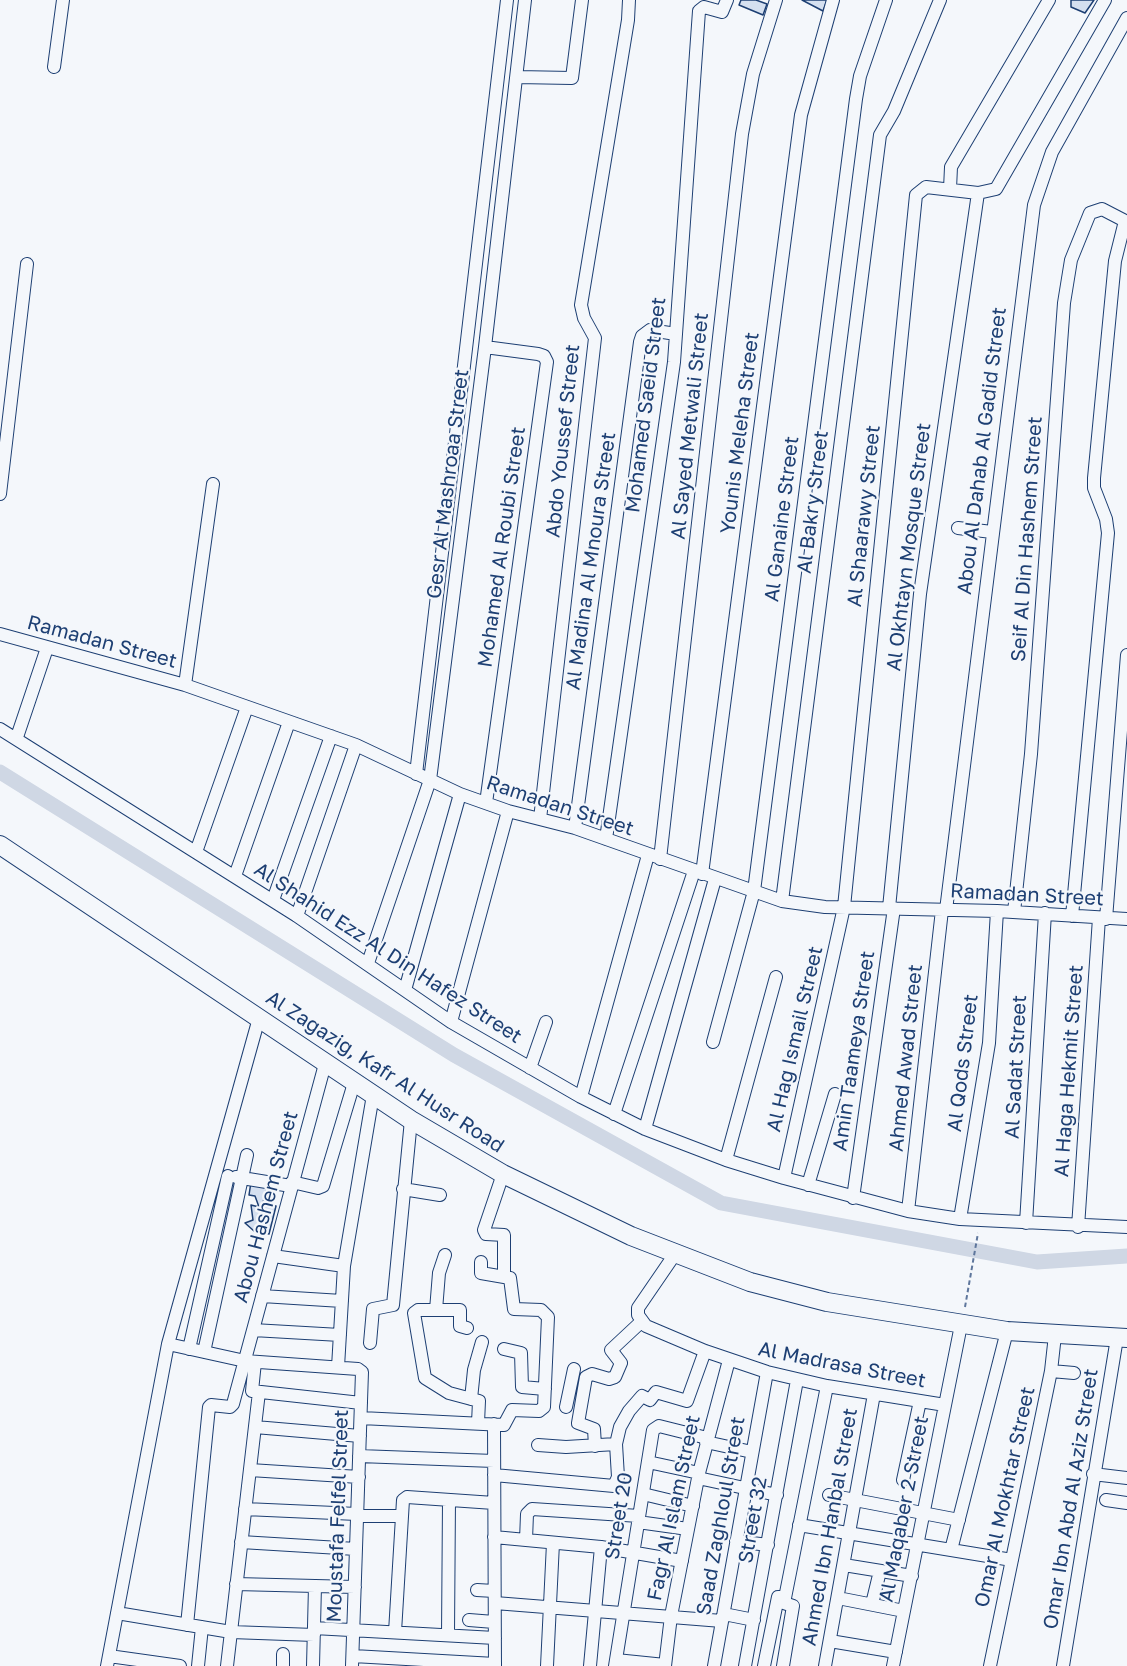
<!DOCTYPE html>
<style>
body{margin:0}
canvas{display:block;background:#f4f7fb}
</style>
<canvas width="1127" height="1666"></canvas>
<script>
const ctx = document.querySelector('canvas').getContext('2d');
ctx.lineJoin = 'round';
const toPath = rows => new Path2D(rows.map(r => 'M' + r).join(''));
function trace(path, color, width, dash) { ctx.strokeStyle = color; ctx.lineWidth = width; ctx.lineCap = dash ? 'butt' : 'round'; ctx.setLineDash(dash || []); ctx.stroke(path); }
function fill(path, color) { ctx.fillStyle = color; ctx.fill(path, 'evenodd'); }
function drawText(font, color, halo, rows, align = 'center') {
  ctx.font = font + ' "Golos Text",sans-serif'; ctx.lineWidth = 4.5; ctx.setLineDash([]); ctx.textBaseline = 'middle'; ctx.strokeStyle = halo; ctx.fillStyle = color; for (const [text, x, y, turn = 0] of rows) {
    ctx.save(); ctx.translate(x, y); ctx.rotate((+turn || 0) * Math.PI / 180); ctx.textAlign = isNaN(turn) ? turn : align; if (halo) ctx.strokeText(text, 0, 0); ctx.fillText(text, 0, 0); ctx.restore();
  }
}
const canal = toPath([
 [0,772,454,1055,721,1203,1037,1262,1127,1256]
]);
const building = toPath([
 [741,0,756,0,767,4,763,15,739,5,741,0],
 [802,0,827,0,823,11,802,0],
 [1071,0,1094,0,1085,13,1071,7,1071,0],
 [251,1182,267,1185,263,1203,276,1206,269,1234,254,1231,245,1223,253,1220,251,1205,259,1207,255,1196,249,1195,251,1182]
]);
const path = toPath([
 [965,1307,978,1233]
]);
const minor = toPath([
 [54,67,63,0],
 [517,77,572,78,582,0],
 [950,189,951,167,1049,0],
 [485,347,538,354,544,356,547,362,486,803],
 [0,494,27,264],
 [958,528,992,532],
 [0,634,185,685,356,745,460,794,508,811,575,828,782,901,825,907,997,911,1127,919],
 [185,685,213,484],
 [0,729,297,916,451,1022,581,1097,645,1129,726,1160,784,1178,908,1211,960,1219,1127,1227],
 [17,737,47,648],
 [416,774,507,0],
 [540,819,595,338,584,318,581,305,628,20,629,0],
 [575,828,640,342,642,336,650,330,676,334],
 [606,839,674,362,699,11,704,7,722,12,727,0],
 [196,852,247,707],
 [660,859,742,134,753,74,776,0],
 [702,874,801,115,833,0],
 [235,876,289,722],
 [273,900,331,736],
 [782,901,880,135,894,111,940,0],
 [889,908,920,594,978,193],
 [946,910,1034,205,1052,152,1127,18],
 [1014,912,1031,754,1064,303,1071,260,1090,213,1102,209,1127,222],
 [297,916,356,745],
 [1072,916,1108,533,1106,519,1094,488,1094,478,1115,261,1125,221],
 [1106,919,1127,655],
 [368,963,430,780,485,347,525,0],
 [405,990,460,794],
 [451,1022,508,811],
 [713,1042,754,891,856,99,860,76,886,0],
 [530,1068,546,1022],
 [581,1097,648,855],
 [614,1114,694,871],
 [645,1129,715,879],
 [726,1160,776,977],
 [503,1174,484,1230,486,1234,504,1235,504,1276],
 [236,1177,291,1186],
 [784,1178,844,907,916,195,926,187,978,193,996,189,1105,0],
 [292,1182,318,1188,323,1186,354,1083],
 [808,1185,835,1094],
 [403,1189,440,1195],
 [853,1198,894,908],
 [908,1211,942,910],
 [960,1219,989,1043,997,911],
 [1026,1223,1045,913],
 [1078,1227,1099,918],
 [675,1254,638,1308,638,1315,646,1326,705,1351,767,1372,827,1386,945,1405],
 [273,1256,344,1266],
 [481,1262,481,1273,510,1278,514,1309,541,1310,548,1317,544,1407],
 [262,1296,342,1301],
 [436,1310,439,1273,445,1255],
 [467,1328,460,1326,460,1310,418,1310,414,1313,425,1378,449,1393,479,1401,478,1423],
 [253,1330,340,1335],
 [370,1343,373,1309,393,1305,411,1120],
 [168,1344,245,1361,358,1369,362,1372,352,1666],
 [189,1349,228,1176],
 [504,1349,521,1353,522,1387,545,1389],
 [204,1352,247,1155],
 [255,1362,252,1391,361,1403],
 [338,1367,344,1266,373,1095],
 [1051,1371,1074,1373],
 [471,1399,474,1370,482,1342],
 [566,1407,574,1369],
 [361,1418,504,1425,512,1410,539,1411,544,1407],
 [494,1424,495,1666],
 [255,1427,360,1436],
 [706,1442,752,1452],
 [538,1445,566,1447,616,1444],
 [595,1446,594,1429,578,1423,586,1377,592,1374,609,1379,615,1377,621,1363,611,1350,641,1322],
 [359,1456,494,1461],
 [648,1462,699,1473],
 [250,1470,359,1477],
 [1093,1474,1127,1478],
 [494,1475,614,1486,618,1477,616,1444,620,1427,629,1411,642,1396,650,1400,656,1392,687,1401,705,1351],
 [698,1478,777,1495],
 [903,1480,920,1401],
 [643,1494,693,1506],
 [829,1495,959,1520],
 [1106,1500,1127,1503],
 [245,1509,357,1514],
 [357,1516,402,1516],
 [638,1522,688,1529],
 [799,1525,1012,1560],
 [494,1537,601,1547,682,1561],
 [526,1540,527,1514,532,1509,639,1516],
 [736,1541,768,1545],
 [241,1542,356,1549],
 [951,1550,1007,1331],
 [844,1565,912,1576],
 [236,1584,355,1587],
 [477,1590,494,1591],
 [838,1598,904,1611],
 [495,1603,722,1621],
 [872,1604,880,1571],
 [117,1613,231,1632,314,1635],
 [724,1614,754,1620],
 [469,1620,494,1622],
 [187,1625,209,1407,211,1405,230,1407,233,1404,325,1064],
 [314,1628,495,1638],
 [395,1632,403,1500,407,1497,494,1503],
 [448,1635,449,1500],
 [830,1641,896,1652],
 [109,1656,180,1666],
 [353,1656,495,1664],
 [616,1660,665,1665],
 [107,1666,168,1344,259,1018],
 [198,1666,202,1627],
 [227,1666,259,1392],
 [283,1666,283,1654],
 [313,1666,315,1586],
 [547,1666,553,1543],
 [590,1666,601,1547],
 [615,1666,653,1430,659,1426,707,1438],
 [665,1666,671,1616,699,1473,729,1360],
 [714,1666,767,1372],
 [745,1666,797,1380],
 [764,1666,778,1597,784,1597],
 [783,1666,793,1606,784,1603,827,1386],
 [825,1666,874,1394],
 [893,1666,961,1325],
 [990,1666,1051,1371,1055,1335],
 [1063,1666,1117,1338]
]);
const secondary = toPath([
 [0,845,411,1120,503,1174,631,1236,750,1282,827,1302,1007,1331,1127,1338]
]);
const streetNames = [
 ["Mohamed Saeid Street",646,405,-83],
 ["Al Sayed Metwali Street",690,426,-84],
 ["Younis Meleha Street",740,433,-83],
 ["Abdo Youssef Street",563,441,-84],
 ["Abou Al Dahab Al Gadid Street",982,451,-83],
 ["Gesr Al Mashroaa Street",448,484,-83],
 ["Al Bakry Street",813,502,-83],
 ["Al Shaarawy Street",864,516,-84],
 ["Al Ganaine Street",782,519,-83],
 ["Seif Al Din Hashem Street",1027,539,-86],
 ["Mohamed Al Roubi Street",502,547,-82],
 ["Al Okhtayn Mosque Street",909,547,-83],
 ["Al Madina Al Mnoura Street",591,561,-82],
 ["Ramadan Street",102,642,15],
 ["Ramadan Street",560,806,18],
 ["Ramadan Street",1027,895,3],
 ["Al Shahid Ezz Al Din Hafez Street",388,953,33],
 ["Al Hag Ismail Street",795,1039,-77],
 ["Amin Taameya Street",854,1051,-82],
 ["Ahmed Awad Street",906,1058,-84],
 ["Al Qods Street",963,1063,-83],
 ["Al Sadat Street",1016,1067,-87],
 ["Al Haga Hekmit Street",1069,1071,-86],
 ["Al Zagazig, Kafr Al Husr Road",385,1072,33],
 ["Abou Hashem Street",266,1207,-75],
 ["Al Madrasa Street",842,1365,11],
 ["Omar Al Mokhtar Street",1005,1497,-78],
 ["Omar Ibn Abd Al Aziz Street",1071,1499,-81],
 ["Fagr Al Islam Street",674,1508,-78],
 ["Al Maqaber 2 Street",904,1509,-79],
 ["Moustafa Felfel Street",338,1516,-88],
 ["Street 20",619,1516,-81],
 ["Saad Zaghloul Street",721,1516,-80],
 ["Street 32",753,1520,-80],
 ["Ahmed Ibn Hanbal Street",830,1527,-80]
];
trace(canal, '#cfd7e4', 15);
fill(building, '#d5e0f0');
trace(building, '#1d3f73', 1.5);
trace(minor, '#1d3f73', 14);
trace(secondary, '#1d3f73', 20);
trace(path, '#5e769c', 2, [4.5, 3]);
trace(minor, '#f4f7fb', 12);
trace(secondary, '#f4f7fb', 18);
drawText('20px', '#1d3f73', '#f4f7fb', streetNames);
</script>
